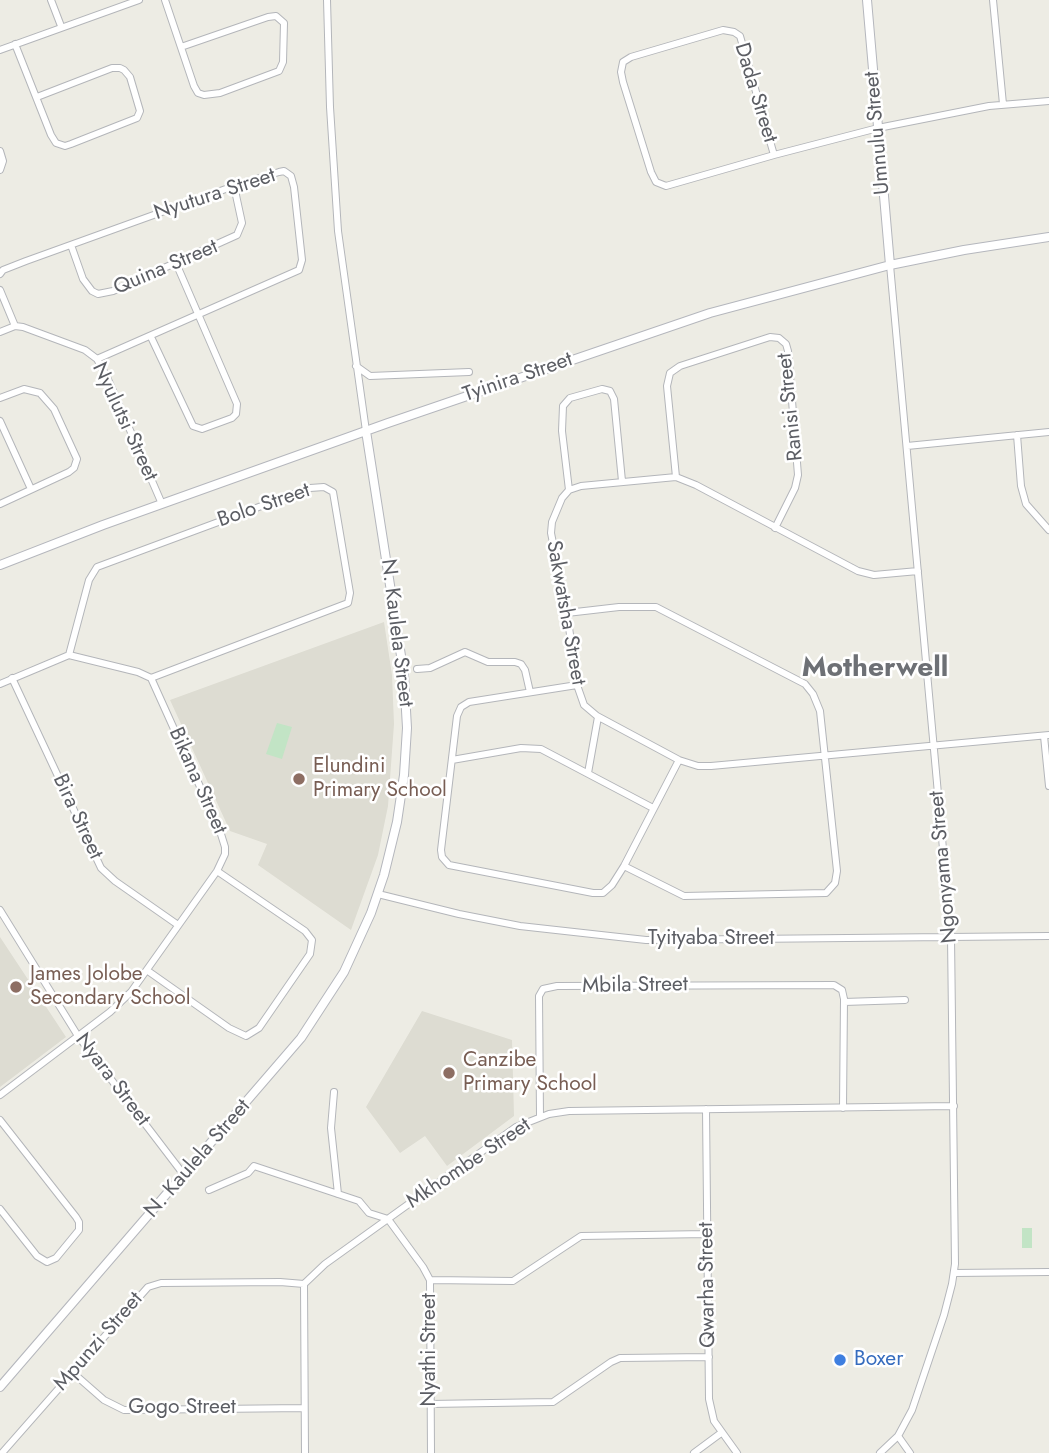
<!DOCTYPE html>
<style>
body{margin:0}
canvas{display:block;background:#edece4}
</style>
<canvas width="1049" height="1453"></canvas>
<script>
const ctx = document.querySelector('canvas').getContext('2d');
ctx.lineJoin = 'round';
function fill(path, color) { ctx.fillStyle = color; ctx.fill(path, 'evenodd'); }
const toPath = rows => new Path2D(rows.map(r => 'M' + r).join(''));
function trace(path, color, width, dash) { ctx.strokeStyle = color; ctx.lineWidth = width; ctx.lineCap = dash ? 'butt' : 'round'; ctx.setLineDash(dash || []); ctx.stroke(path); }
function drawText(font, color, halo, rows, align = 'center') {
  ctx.font = font + ' Jost,sans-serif'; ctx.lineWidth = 5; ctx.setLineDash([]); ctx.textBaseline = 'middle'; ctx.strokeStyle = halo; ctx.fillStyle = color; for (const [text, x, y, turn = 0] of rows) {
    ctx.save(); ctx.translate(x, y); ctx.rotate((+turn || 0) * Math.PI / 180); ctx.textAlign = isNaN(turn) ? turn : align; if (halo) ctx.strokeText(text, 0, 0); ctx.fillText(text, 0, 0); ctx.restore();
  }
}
const education = toPath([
 [384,622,392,675,394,724,388,806,378,855,351,930,258,865,267,844,230,831,170,700],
 [0,937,66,1037,0,1087],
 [422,1011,512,1040,514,1116,447,1166,425,1136,400,1153,366,1107]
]);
const green = toPath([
 [277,723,292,727,282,759,266,754],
 [1022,1228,1032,1228,1032,1248,1022,1248]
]);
const street = toPath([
 [51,0,61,26],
 [165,0,194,86,198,93,204,95,220,93,279,71,283,62,284,23,276,16,268,17,181,47],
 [327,0,330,107,338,231,366,431],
 [993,0,1003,104],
 [15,44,51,135,56,143,65,146,71,144,137,118,140,111,130,77,124,70,120,68,112,68,37,97],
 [0,50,139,0],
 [0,151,3,161,0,170],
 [774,155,740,36,734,32,723,30,631,57,623,62,621,72,623,82,651,172,656,182,666,186,774,155,878,128,989,106,1049,101],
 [71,245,83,279,92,291,98,294,113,291,237,235,242,223,234,186],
 [0,274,3,270,26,261,234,186,279,172,284,171,291,176,294,187,302,260,299,270,97,359],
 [0,290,15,326],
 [0,332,15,326,23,327,85,350,97,359,107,377,162,504],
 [151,337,193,426,202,429,232,418,236,414,237,404,176,263],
 [356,366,370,376,469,372],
 [0,398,24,389,40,393,54,409,77,459,74,468,69,472,0,504],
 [0,421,31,489],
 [1017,435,1021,486,1026,504,1049,530],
 [907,446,1049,432],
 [676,477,667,386,670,373,680,366,770,337,779,338,786,344,788,351,798,475,795,488,775,528],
 [569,490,562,431,563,406,570,398,602,389,610,391,614,399,622,481],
 [918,571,874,575,858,571,696,485,676,477,581,486,569,490,562,498,552,522,551,533,567,613,577,685,584,705,597,716,679,760,698,766,711,766,1049,735],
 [567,613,619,607,656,607,805,684,813,694,820,711,837,871,835,883,826,893,684,896,624,866],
 [69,655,89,580,97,567,310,488,324,487,333,492,350,593,348,603,151,678],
 [417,669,430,668,465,652,488,662,515,662,521,664,525,670,530,692],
 [12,678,101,868,115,881,178,925],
 [0,684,69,655,138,672,151,678,220,831,225,847,225,854,217,871,131,992,110,1012,0,1095],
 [577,685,469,702,461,707,457,716,441,850,442,857,449,865,593,893,603,893,612,885,624,866,679,760],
 [1044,736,1049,786],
 [452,760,521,748,541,749,653,808],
 [588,773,598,717],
 [378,894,459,914,520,926,646,940,1049,936],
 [0,910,78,1036,184,1175],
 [148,971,229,1028,246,1036,259,1028,310,954,312,940,305,931,217,871],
 [844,1002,905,1000],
 [334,1092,331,1128,338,1194],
 [706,1109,709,1399,714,1421,737,1453],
 [540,1117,539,996,543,989,557,986,834,985,842,990,844,999,843,1108],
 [0,1120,76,1217,79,1222,79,1230,56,1258,47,1262,37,1256,0,1209],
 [209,1190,248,1173,254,1166,359,1201,369,1213,388,1219,423,1267,430,1280,431,1453],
 [954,1273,1049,1272],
 [430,1280,513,1281,581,1236,707,1234],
 [72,1372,104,1400,124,1410,304,1408],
 [430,1404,553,1402,611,1362,620,1358,709,1357],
 [898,1436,910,1453],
 [2,1453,148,1287,161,1283,280,1282,304,1284],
 [305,1453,304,1284,325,1264,516,1127,549,1114,569,1111,954,1106],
 [694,1453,721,1433],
 [880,1453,898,1436,912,1410,944,1315,952,1284,955,1264,951,937,890,265]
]);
const secondary = toPath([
 [867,0,890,265],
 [0,565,103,525,388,423,710,313,890,265,964,250,1049,237],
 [0,1387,301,1038,344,972,371,913,384,875,397,822,404,775,407,728,404,675,366,431]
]);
const markers = [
 [299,779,7,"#8d6e63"],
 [16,987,7,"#8d6e63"],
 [449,1073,7,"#8d6e63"],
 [840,1360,7,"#3f7fe0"]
];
const streetNames = [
 ["Dada Street",755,93,73],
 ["Umnulu Street",878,133,-95],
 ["Nyutura Street",215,195,-18],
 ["Quina Street",166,268,-23],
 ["Tyinira Street",518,378,-19],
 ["Ranisi Street",791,407,-96],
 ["Nyulutsi Street",124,422,65],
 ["Bolo Street",264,506,-19],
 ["Sakwatsha Street",565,613,80],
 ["N. Kaulela Street",396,633,83],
 ["Bikana Street",197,781,66],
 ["Bira Street",77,817,65],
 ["Ngonyama Street",944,867,-95],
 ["Tyityaba Street",711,939],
 ["Mbila Street",635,986,-1],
 ["Nyara Street",112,1080,53],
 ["N. Kaulela Street",198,1159,-49],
 ["Mkhombe Street",469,1164,-34],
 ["Qwarha Street",708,1285,-91],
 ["Mpunzi Street",99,1342,-49],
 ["Nyathi Street",430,1350,-90],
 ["Gogo Street",182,1408]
];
const educationNames = [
 ["Elundini",313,767],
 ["Primary School",313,791],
 ["James Jolobe",30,975],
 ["Secondary School",30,999],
 ["Canzibe",463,1061],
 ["Primary School",463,1085]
];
const shopNames = [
 ["Boxer",854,1360]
];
const districtNames = [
 ["Motherwell",875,669]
];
fill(education, '#dddcd2');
fill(green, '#c2e4c5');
trace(street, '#b4b6ba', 8);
trace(secondary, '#b5b7bd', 10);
trace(street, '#fff', 6);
trace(secondary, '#fff', 8);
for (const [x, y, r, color] of markers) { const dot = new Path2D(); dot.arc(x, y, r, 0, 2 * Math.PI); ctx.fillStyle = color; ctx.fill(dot); trace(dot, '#fff', 2.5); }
drawText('21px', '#5c5e64', '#fff', streetNames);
drawText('21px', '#785e54', '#fff', educationNames, 'left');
drawText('21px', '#366cbe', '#fff', shopNames, 'left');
drawText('bold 28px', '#6d7075', '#fff', districtNames);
</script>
